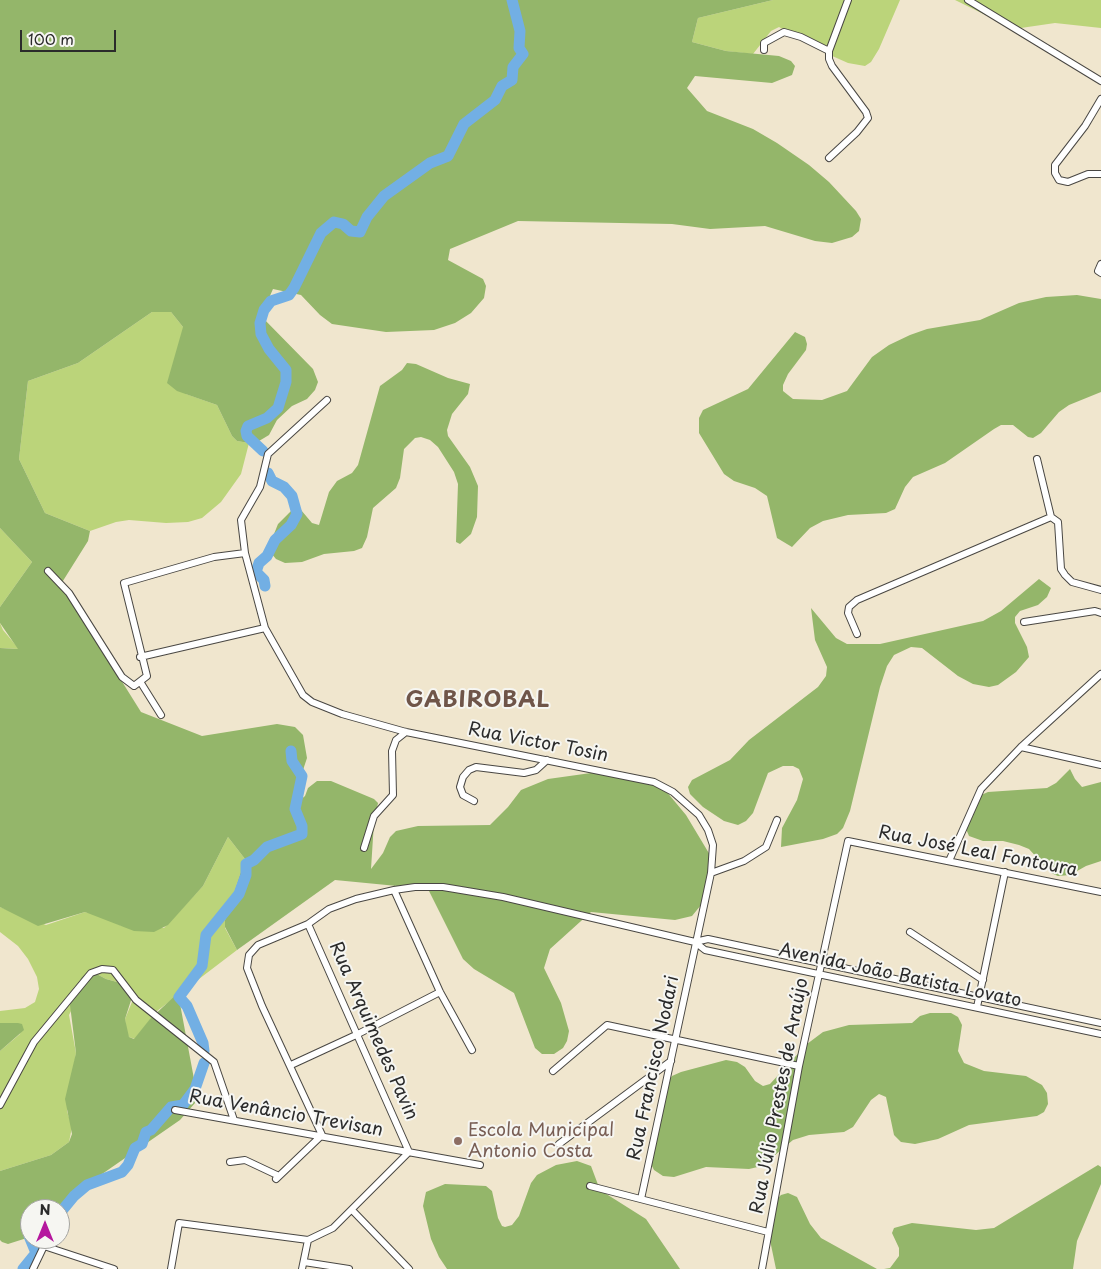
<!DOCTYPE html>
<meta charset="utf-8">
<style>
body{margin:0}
#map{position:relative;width:1101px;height:1269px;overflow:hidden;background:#f0e6ce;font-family:"Playpen Sans",sans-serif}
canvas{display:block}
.north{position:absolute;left:20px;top:1199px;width:50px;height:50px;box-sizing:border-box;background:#f6f6f2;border:1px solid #a5a5a2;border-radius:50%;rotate:0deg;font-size:14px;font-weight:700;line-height:20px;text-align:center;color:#2b2b2b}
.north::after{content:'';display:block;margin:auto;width:18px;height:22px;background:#b5179e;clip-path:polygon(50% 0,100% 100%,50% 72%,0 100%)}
.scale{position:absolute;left:20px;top:30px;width:96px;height:22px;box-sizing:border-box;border:2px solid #2b2b2b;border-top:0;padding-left:6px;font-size:15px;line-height:18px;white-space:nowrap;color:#2b2b2b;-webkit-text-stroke:4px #f6f6f2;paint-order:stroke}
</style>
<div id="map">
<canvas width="1101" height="1269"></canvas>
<div class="north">N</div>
<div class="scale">100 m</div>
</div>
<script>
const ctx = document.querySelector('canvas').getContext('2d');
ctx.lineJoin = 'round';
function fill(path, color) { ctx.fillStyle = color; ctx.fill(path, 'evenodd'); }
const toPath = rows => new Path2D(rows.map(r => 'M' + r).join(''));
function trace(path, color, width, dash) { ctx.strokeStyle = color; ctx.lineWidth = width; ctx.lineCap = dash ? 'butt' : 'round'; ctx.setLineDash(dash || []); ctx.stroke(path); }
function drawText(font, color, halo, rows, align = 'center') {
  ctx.font = font + ' "Playpen Sans",sans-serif'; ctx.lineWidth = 4; ctx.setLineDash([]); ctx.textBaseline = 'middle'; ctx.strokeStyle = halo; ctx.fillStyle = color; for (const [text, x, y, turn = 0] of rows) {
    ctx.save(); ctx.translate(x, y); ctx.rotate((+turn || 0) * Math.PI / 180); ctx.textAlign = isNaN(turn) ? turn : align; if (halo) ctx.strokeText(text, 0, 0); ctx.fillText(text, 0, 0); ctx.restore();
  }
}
const green = toPath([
 [773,0,900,0,879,49,871,62,865,66,848,63,821,51,779,27,771,31,753,54,726,51,692,42,698,18],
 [955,0,1101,0,1101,28,1055,23,1014,29],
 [152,312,171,312,183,327,186,394,217,405,232,436,237,441,249,443,241,474,221,502,202,518,188,522,166,523,129,520,116,522,90,531,45,513,19,459,28,381,78,363],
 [0,528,32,562,0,607],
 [0,623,3,630,19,649,0,648],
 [228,837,245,859,225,920,225,928,237,950,157,1011,135,1039,129,1037,126,1032,125,1019,134,997,128,985,106,979,91,971,69,1015,76,1053,67,1111,72,1127,69,1142,51,1155,0,1171,0,1051,20,1034,22,1025,0,1023,0,1011,25,1008,35,1002,39,989,37,977,28,959,18,946,0,932,0,907,46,925,85,912,98,915,122,926,164,928,203,886]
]);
const forest = toPath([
 [0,0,773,0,698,18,692,42,726,51,779,56,791,61,795,66,792,75,772,83,695,76,687,88,707,111,753,129,777,143,809,165,829,182,856,211,861,219,859,231,852,237,832,243,815,241,765,226,710,229,672,224,518,221,450,249,448,260,483,279,486,286,484,298,471,313,455,323,434,330,386,332,332,324,320,315,301,295,273,289,261,316,313,369,318,382,315,390,307,399,292,406,277,420,269,435,259,441,249,443,237,441,232,436,217,405,177,391,167,383,183,327,171,312,152,312,78,363,28,381,19,459,45,513,90,531,88,541,61,584,141,712,202,736,277,724,295,727,303,735,307,758,290,809,305,796,308,788,317,781,331,781,374,799,378,803,374,822,371,869,383,853,390,837,396,831,418,826,490,825,508,807,521,790,548,779,591,773,615,774,638,778,666,791,686,815,713,860,701,905,692,916,675,920,591,912,550,949,544,968,561,1003,569,1031,567,1041,563,1048,554,1054,542,1054,535,1048,514,993,474,969,463,959,428,889,335,880,237,950,225,927,225,920,245,859,228,837,203,886,168,925,154,932,134,931,85,912,38,926,0,907,0,648,18,649,0,623,0,607,32,562,0,528],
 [1077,295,1101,299,1101,392,1069,405,1059,412,1041,433,1033,438,1028,437,1013,425,1001,425,994,429,945,463,913,477,905,487,895,509,886,513,848,515,823,521,810,528,792,547,777,538,767,496,755,488,734,481,724,474,699,433,699,418,703,410,748,389,795,332,805,337,807,344,806,350,788,374,783,385,783,391,793,399,822,400,847,391,872,357,889,345,910,335,927,329,980,320,1019,303,1046,297],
 [407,363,416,364,448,378,470,384,468,394,452,414,447,430,448,436,470,467,478,486,477,517,471,534,460,544,456,542,458,484,454,472,438,447,430,440,421,437,415,438,404,449,400,478,396,488,373,508,367,537,362,548,354,551,324,554,302,562,285,563,276,559,271,553,270,544,278,524,293,509,301,510,312,523,319,525,329,492,337,481,352,473,358,465,380,386,402,370],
 [1039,579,1051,588,1047,597,1038,605,1020,611,1015,617,1015,623,1027,647,1029,657,1016,672,998,685,989,687,973,684,958,676,922,648,911,647,894,655,887,666,880,687,850,811,843,828,837,834,823,839,781,847,782,828,797,800,803,779,799,769,793,766,783,766,768,773,753,813,746,821,738,825,724,821,703,807,690,794,688,787,692,780,730,760,749,740,818,687,826,676,827,667,815,640,811,608,836,638,847,644,880,644,983,621,1001,611],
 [1070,769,1075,779,1082,787,1101,782,1101,861,1086,866,1070,875,1058,876,1051,873,1029,849,1019,845,1003,841,983,841,969,836,966,829,979,796,988,792,1047,788,1056,783],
 [91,971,106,979,128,985,134,991,125,1019,129,1037,134,1039,150,1019,178,993,194,1079,195,1103,180,1120,79,1190,56,1209,30,1209,30,1237,8,1244,2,1242,0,1240,0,1171,51,1155,69,1142,72,1134,65,1099,76,1053,70,1005,81,978,87,972],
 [930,1013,951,1013,958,1017,962,1025,958,1051,964,1063,984,1071,1026,1076,1042,1085,1047,1093,1048,1104,1044,1112,1037,1116,969,1125,938,1139,915,1144,901,1142,894,1135,886,1097,879,1094,871,1100,853,1127,844,1132,809,1135,793,1140,762,1166,749,1169,706,1167,674,1177,663,1176,654,1170,649,1160,668,1082,672,1076,681,1072,726,1060,737,1062,745,1067,755,1081,763,1086,770,1084,807,1044,823,1032,849,1025,912,1023,920,1016],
 [0,1023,18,1023,22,1024,24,1030,0,1051],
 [577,1161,591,1166,600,1190,646,1219,680,1269,447,1269,439,1257,431,1239,423,1206,426,1192,445,1184,486,1186,492,1191,498,1218,502,1226,505,1227,512,1225,519,1216,531,1183,537,1175,556,1165],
 [1098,1165,1101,1167,1101,1184,1077,1241,1073,1269,884,1269,890,1268,899,1256,899,1248,892,1233,894,1228,912,1223,976,1230,994,1228],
 [788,1193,797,1197,810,1224,821,1238,877,1269,776,1269,771,1245,770,1218,774,1202,781,1195]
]);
const river = toPath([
 [263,451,247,436,246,431,248,426,267,418,278,408,286,382,286,370,269,349,261,334,260,323,264,310,271,301,289,295,294,288,321,233,334,222,343,224,351,231,360,232,367,217,384,196,430,163,448,156,464,124,495,100,502,86,512,80,513,67,523,54,519,48,520,31,512,0],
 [265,586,264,580,256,572,259,563,267,556,275,540,291,525,297,514,292,496,284,487,272,481,268,473],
 [204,1051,203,1043,187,1006,179,997,202,966,206,935,239,894,246,875,246,864,254,860,267,847,302,834,302,826,295,809,302,776,292,761,291,751],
 [60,1213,74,1196,87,1185,122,1172,128,1165,135,1148,142,1144,146,1132,151,1130,171,1107,183,1105,195,1089,204,1063],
 [23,1269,36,1253,29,1236,30,1230]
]);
const minor = toPath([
 [968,0,1101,81],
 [764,50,764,43,784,32,801,37,829,51],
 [1101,99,1085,126,1055,165,1055,173,1059,180,1068,182,1088,174,1101,174],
 [829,158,857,132,868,118,866,112,832,66,829,59,829,51,848,0],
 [1101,264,1098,271,1101,273],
 [327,400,268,454,260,487,241,520,245,553,265,628,303,695,312,702,342,714,406,732,654,782,673,792,699,815,708,830,713,845,711,873,641,1199],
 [1037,459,1051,517],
 [48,571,69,593,122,677,134,686,147,676,124,583,214,557,245,553],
 [1024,622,1095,611,1101,613],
 [857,634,848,613,849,607,857,600,1051,517,1058,522,1061,569,1065,575,1072,582,1101,590],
 [140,657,265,628],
 [141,683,161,715],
 [1021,747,1101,765],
 [474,801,463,795,460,787,463,777,469,770,476,767,524,773,536,770,547,760],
 [364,848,374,816,393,795,392,751,396,740,406,732],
 [949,861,981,789,1021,747,1101,674],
 [711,873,744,861,766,847,777,820],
 [394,890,440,992,472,1050],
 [308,924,409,1152],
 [910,932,983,980],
 [695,942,708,939,1101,1023],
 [977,1007,1005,872],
 [291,1065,356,1035,440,992],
 [553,1071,607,1025,799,1066],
 [0,1105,34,1042,91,973,102,969,113,970,136,1000,214,1062,234,1120],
 [175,1110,480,1165],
 [559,1144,671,1061],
 [230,1162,245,1160,279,1176],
 [276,1179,322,1135,262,1006,247,968,249,955,258,945,308,924,329,909,356,899,394,890,415,887,443,887,503,897,695,942,705,950,1101,1034],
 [590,1186,768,1232],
 [352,1210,409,1269],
 [308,1240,333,1228,409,1152],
 [304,1262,349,1269],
 [33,1269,44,1246,114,1269],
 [171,1269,179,1223,308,1240],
 [302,1269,308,1240],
 [762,1269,799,1066,848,841,1101,892]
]);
const markers = [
 [458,1141,5,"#8d6e63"]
];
const streetNames = [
 ["Rua Victor Tosin",538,743,11],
 ["Rua José Leal Fontoura",978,852,11],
 ["Avenida João Batista Lovato",900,976,12],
 ["Rua Arquimedes Pavin",373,1031,66],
 ["Rua Francisco Nodari",654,1068,-78],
 ["Rua Júlio Prestes de Araújo",780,1096,-79],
 ["Rua Venâncio Trevisan",286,1114,10]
];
const educationNames = [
 ["Escola Municipal",468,1131],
 ["Antonio Costa",468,1152]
];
const districtNames = [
 ["GABIROBAL",478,701]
];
fill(green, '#bbd47a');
fill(forest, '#94b66a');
trace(river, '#72afe4', 11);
trace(minor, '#494743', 8);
trace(minor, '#fff', 6);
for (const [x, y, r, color] of markers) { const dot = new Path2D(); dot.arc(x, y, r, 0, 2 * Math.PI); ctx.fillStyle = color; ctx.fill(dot); trace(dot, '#f6f6f2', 2); }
drawText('18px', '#2b2b2b', '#f6f6f2', streetNames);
drawText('18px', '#785e54', '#f6f6f2', educationNames, 'left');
ctx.letterSpacing = '1px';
drawText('bold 22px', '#6f5549', '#f6f6f2', districtNames);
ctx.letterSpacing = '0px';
</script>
